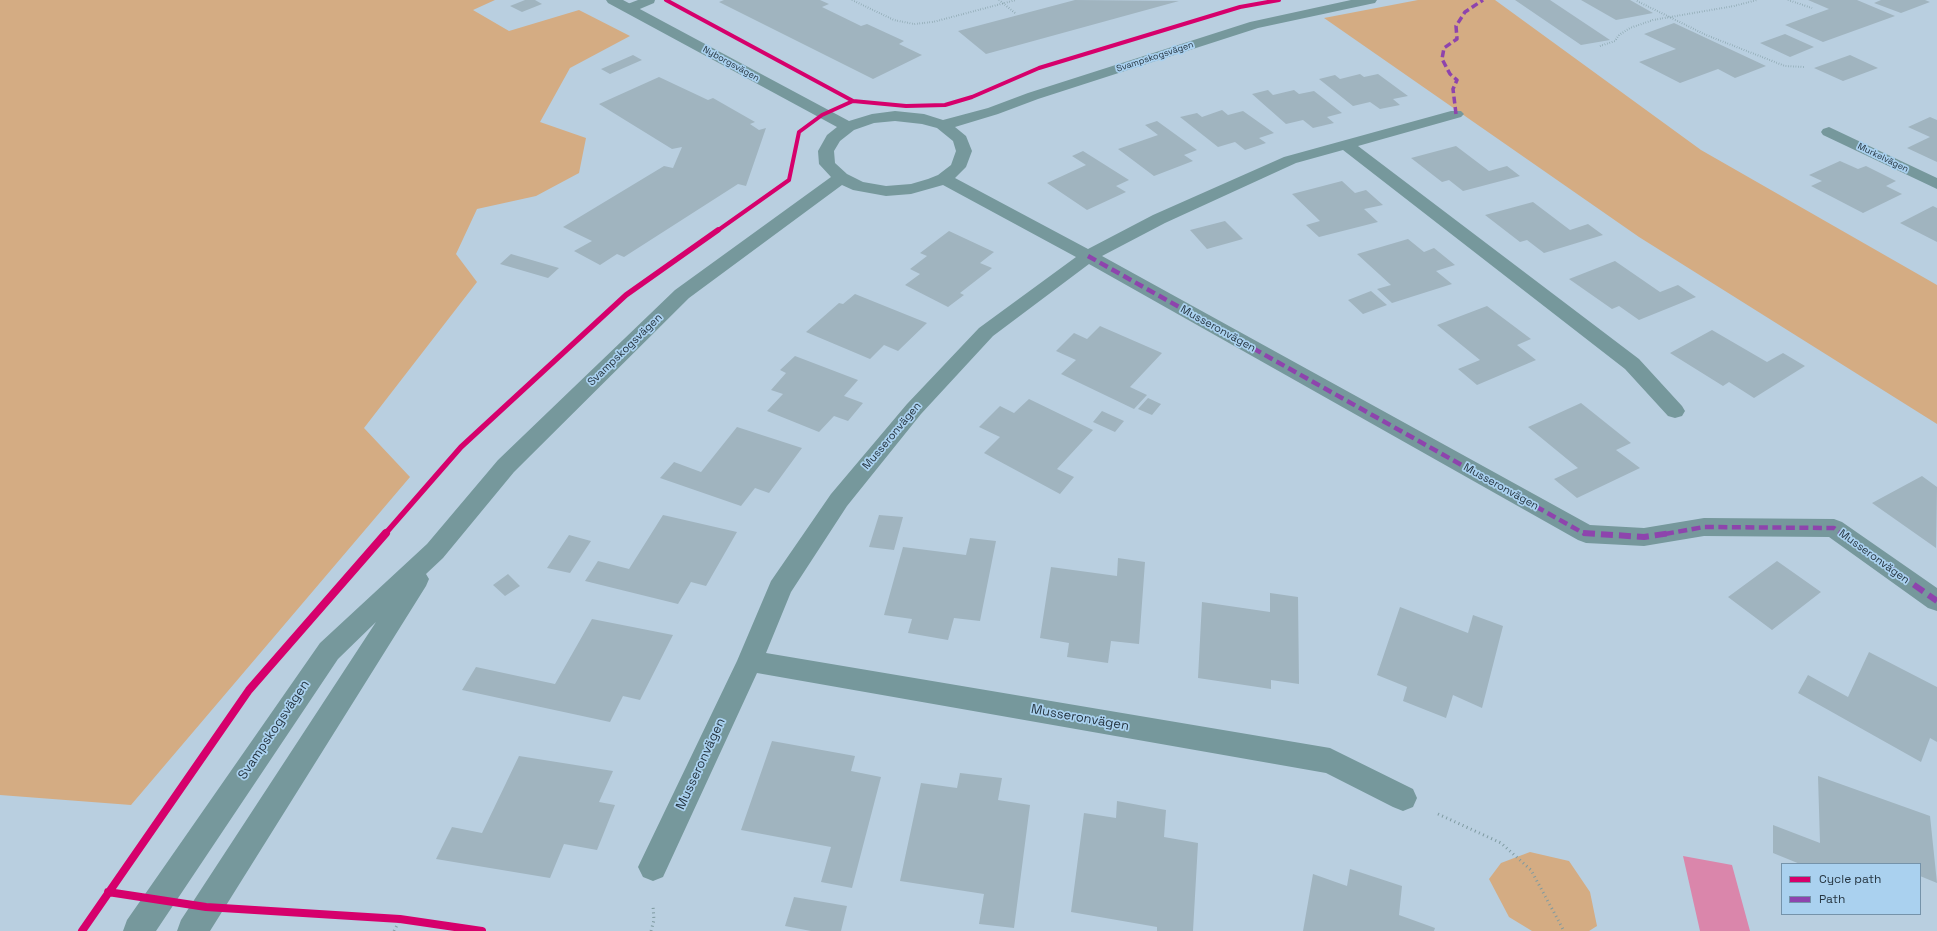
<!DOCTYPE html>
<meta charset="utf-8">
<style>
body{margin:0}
#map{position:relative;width:1937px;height:931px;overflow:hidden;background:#b9cfe0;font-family:"Space Grotesk",sans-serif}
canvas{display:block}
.legend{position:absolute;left:1781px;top:863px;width:140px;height:52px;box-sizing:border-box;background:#aad1ef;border:1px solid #7593aa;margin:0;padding:5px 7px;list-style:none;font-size:12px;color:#263642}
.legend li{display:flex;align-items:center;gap:8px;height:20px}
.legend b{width:20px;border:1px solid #7593aa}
</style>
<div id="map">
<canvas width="1937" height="931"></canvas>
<ul class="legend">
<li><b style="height:5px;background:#d6006c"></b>Cycle path</li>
<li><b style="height:5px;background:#8e44ad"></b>Path</li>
</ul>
</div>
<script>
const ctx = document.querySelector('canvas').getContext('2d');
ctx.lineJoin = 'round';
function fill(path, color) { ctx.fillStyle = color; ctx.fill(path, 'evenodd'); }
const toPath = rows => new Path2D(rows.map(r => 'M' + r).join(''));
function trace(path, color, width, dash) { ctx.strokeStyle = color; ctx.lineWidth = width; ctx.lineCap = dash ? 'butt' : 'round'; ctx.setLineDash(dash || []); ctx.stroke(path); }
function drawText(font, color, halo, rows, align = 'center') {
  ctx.font = font + ' "Space Grotesk",sans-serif'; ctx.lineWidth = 3.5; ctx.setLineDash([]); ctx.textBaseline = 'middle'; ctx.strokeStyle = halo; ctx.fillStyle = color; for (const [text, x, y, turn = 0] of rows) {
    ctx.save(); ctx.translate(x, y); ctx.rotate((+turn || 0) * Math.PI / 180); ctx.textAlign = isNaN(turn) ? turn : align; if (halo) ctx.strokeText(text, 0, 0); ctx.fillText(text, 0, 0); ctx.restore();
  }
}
const green = toPath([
 [0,0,495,0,473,10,509,31,579,10,630,36,570,68,540,122,586,138,579,173,536,196,477,209,456,254,477,282,364,428,410,477,131,805,0,795],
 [1418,0,1495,0,1701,150,1937,285,1937,424,1639,237,1324,18],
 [1530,852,1569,861,1590,892,1597,926,1589,931,1532,931,1509,917,1489,879,1501,863]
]);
const water = toPath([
 [1683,856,1732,865,1750,931,1700,931]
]);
const building = toPath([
 [525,0,535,0,542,4,522,12,510,6],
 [724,0,820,0,829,4,822,7,861,26,867,24,904,41,899,44,922,55,873,79,719,2],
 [1075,0,1179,1,986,54,958,31],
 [1515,0,1550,0,1610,40,1581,45],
 [1581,0,1630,0,1653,13,1616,20],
 [1808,0,1857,0,1895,16,1823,42,1785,25,1829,9],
 [1881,0,1925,0,1930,2,1901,13,1874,3],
 [1674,23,1766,66,1735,78,1718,69,1680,83,1639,62,1676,49,1644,34],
 [1785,34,1814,47,1790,57,1760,43],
 [633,55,642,60,610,74,601,69],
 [1850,55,1878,68,1843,81,1814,68],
 [1360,74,1364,77,1378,74,1408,96,1393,99,1400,105,1380,109,1370,102,1353,106,1319,79,1335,75,1340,79],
 [659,77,708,100,713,98,755,122,750,124,759,130,766,128,746,186,738,184,624,257,617,254,600,265,574,251,592,241,563,227,664,166,673,168,682,147,672,149,599,104],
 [1268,90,1273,95,1294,90,1299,94,1314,91,1342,113,1327,117,1334,123,1313,128,1303,120,1286,124,1252,94],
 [1222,110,1228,115,1243,111,1274,133,1259,138,1266,143,1245,150,1235,142,1218,147,1180,117,1197,113,1202,117],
 [1930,117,1937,120,1937,162,1907,148,1930,137,1908,127],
 [1157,121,1197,150,1184,155,1193,161,1154,176,1118,149,1158,135,1145,125],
 [1456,146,1489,171,1507,166,1520,176,1463,191,1449,180,1442,182,1411,158],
 [1083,151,1129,180,1116,186,1126,192,1087,210,1047,183,1086,165,1072,156],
 [1840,161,1858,169,1866,166,1896,181,1886,186,1902,194,1863,213,1811,186,1822,181,1809,175],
 [1342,181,1355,193,1366,190,1383,205,1364,209,1378,222,1319,237,1306,225,1320,221,1292,194],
 [1533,202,1570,230,1588,224,1603,235,1544,253,1527,240,1520,242,1485,215],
 [1933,206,1937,208,1937,242,1900,223],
 [1225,221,1243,239,1207,249,1190,230],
 [949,231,994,252,980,263,992,268,960,293,964,295,948,307,905,285,920,274,910,269,927,256,920,253],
 [1408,239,1424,252,1434,248,1455,265,1436,271,1452,284,1392,303,1377,289,1391,285,1357,254],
 [511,254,559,268,548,278,500,264],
 [1615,261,1660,292,1678,285,1696,297,1639,320,1619,306,1612,309,1569,279],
 [1371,291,1387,305,1363,314,1348,300],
 [855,294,927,323,898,351,884,345,870,359,806,332,839,303,843,304],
 [1487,306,1531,339,1517,345,1536,360,1477,385,1458,369,1480,360,1437,325],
 [1100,326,1162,353,1130,387,1147,395,1134,409,1061,374,1076,360,1056,351,1074,333,1087,339],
 [1712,330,1767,362,1783,353,1805,366,1754,398,1729,382,1723,386,1670,353],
 [795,356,858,380,844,396,863,403,848,421,834,416,819,432,767,411,783,394,771,390,786,373,780,370],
 [1148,398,1161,404,1152,415,1138,409],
 [1029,399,1093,430,1057,469,1074,477,1060,494,984,453,1000,437,979,427,1000,406,1014,413],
 [1581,403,1631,443,1616,450,1640,468,1577,498,1554,479,1578,468,1528,427],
 [1102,411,1124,421,1115,432,1093,422],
 [737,427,802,448,769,493,755,488,741,506,660,478,674,462,701,472],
 [1922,476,1937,487,1936,548,1872,503],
 [663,515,737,532,706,586,691,582,678,604,585,581,598,561,629,569],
 [879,515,903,517,894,550,869,547],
 [569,535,591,541,570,573,547,568],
 [970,538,996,541,980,621,954,618,948,640,908,633,912,619,884,615,903,547,966,555],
 [1118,558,1145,562,1139,644,1111,641,1108,663,1067,657,1069,643,1040,638,1051,567,1117,576],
 [1777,561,1821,592,1772,630,1728,597],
 [508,574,520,586,505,596,493,585],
 [1270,593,1298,597,1299,684,1271,680,1271,689,1198,678,1202,602,1270,612],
 [1400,607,1468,633,1473,615,1503,626,1482,708,1453,695,1446,718,1403,701,1407,687,1377,675],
 [592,619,673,635,640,700,623,696,610,722,462,690,476,667,555,684],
 [1869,652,1937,687,1937,742,1930,738,1921,762,1798,693,1808,675,1848,697],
 [772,741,855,756,851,771,881,777,852,888,821,882,831,847,741,830],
 [519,756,613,771,599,802,615,805,597,850,564,844,550,878,436,859,452,827,482,833],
 [960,773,1002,778,998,800,1030,805,1014,928,979,924,984,894,900,881,921,783,957,788],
 [1818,776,1930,816,1937,883,1920,876,1920,864,1800,864,1773,853,1773,825,1820,843],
 [1117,801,1166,810,1164,837,1198,843,1193,931,1157,931,1157,927,1071,912,1084,813,1116,818],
 [1350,869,1402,886,1399,915,1435,928,1434,931,1303,931,1313,874,1347,886],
 [794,897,847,906,841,931,811,931,785,926]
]);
const pathFar1 = toPath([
 [852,0,894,20,914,24,933,22,1016,0],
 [999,0,1015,13],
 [1788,0,1812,8],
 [1637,1,1706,35,1785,66,1804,67],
 [1600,46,1615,41,1619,35,1630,28,1653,20,1734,6,1757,0]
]);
const path = toPath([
 [1438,814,1501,843,1531,870,1564,931],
 [394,931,400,919],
 [651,931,654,920,653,906]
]);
const service = toPath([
 [638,0,655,0,654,3,635,11,625,11,624,8,625,5,638,0]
]);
const minor = toPath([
 [606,0,623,0,849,121,872,114,895,111,924,114,943,120,988,108,1028,93,1250,22,1351,0,1377,0,1375,3,1370,4,1258,28,1038,99,998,114,955,127,966,136,972,151,966,167,955,178,1088,249,1153,215,1284,157,1451,111,1461,111,1464,114,1461,117,1358,146,1639,359,1682,406,1685,411,1682,416,1675,418,1668,416,1625,369,1343,150,1296,163,1165,223,1102,256,1590,525,1644,528,1704,518,1834,519,1842,522,1937,588,1937,611,1928,608,1829,537,1704,536,1644,546,1586,543,1578,540,1089,264,993,336,921,414,847,506,791,592,766,653,1330,748,1413,789,1417,798,1413,807,1403,811,1393,807,1326,773,757,673,663,877,653,881,643,877,638,867,737,661,771,581,831,494,907,404,979,328,1076,257,943,185,911,194,886,196,853,190,842,185,689,298,514,472,443,558,426,574,429,579,426,586,210,931,177,931,181,920,376,622,338,659,156,931,123,931,127,920,320,643,427,544,498,460,675,290,831,177,819,164,818,151,827,135,837,127,608,3,606,0],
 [895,121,922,124,937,128,953,141,956,151,951,165,938,175,928,179,911,184,886,186,863,182,847,174,835,163,834,151,840,141,854,130,874,123,895,121],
 [1829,127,1937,178,1937,189,1823,135,1821,132,1823,129,1829,127]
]);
const quietFar2 = toPath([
 [1456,114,1453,89,1457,80,1450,74,1442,59,1444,48,1457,39,1456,26,1465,12,1483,0]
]);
const quietFar1 = toPath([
 [1088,256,1585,534],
 [1665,534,1704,527,1834,528,1842,534]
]);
const quiet = toPath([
 [1583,533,1644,537,1671,533],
 [1840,533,1937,601]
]);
const cyclewayFar2 = toPath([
 [666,0,853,101],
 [717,231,789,180,799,132,822,115,853,101,906,106,945,105,972,97,1039,68,1240,7,1279,0]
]);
const cyclewayFar1 = toPath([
 [385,534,461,447,626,295,718,230]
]);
const cycleway = toPath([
 [108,892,206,907,400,919,482,931],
 [82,931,249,690,386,533]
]);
const farStreetnames = [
 ["Svampskogsvägen",1155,57,-18],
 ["Nyborgsvägen",731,64,29],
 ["Murkelvägen",1883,158,26]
];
const streetNames = [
 ["Musseronvägen",1218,329,29],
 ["Svampskogsvägen",625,350,-44],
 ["Musseronvägen",892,436,-50],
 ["Musseronvägen",1501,487,29],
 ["Musseronvägen",1874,557,36]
];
const nearStreetnames = [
 ["Musseronvägen",1080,718,10],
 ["Svampskogsvägen",274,730,-56],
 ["Musseronvägen",701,764,-65]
];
fill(green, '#d4ac83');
fill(water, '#da86ab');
fill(building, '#a0b4bf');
trace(pathFar1, '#7e9aa0', 2, [0.5, 2]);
trace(path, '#7e9aa0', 3, [1, 3.5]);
fill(service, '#76989c');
fill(minor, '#76989c');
trace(quietFar2, '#8e44ad', 3.5, [7, 3.5]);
trace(quietFar1, '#8e44ad', 4.5, [9, 4.5]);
trace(quiet, '#8e44ad', 6, [12, 6]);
trace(cyclewayFar2, '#d6006c', 4);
trace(cyclewayFar1, '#d6006c', 5.5);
trace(cycleway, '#d6006c', 8);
drawText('9px', '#263642', '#aad1ef', farStreetnames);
drawText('11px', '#263642', '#aad1ef', streetNames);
drawText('13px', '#263642', '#aad1ef', nearStreetnames);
</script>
